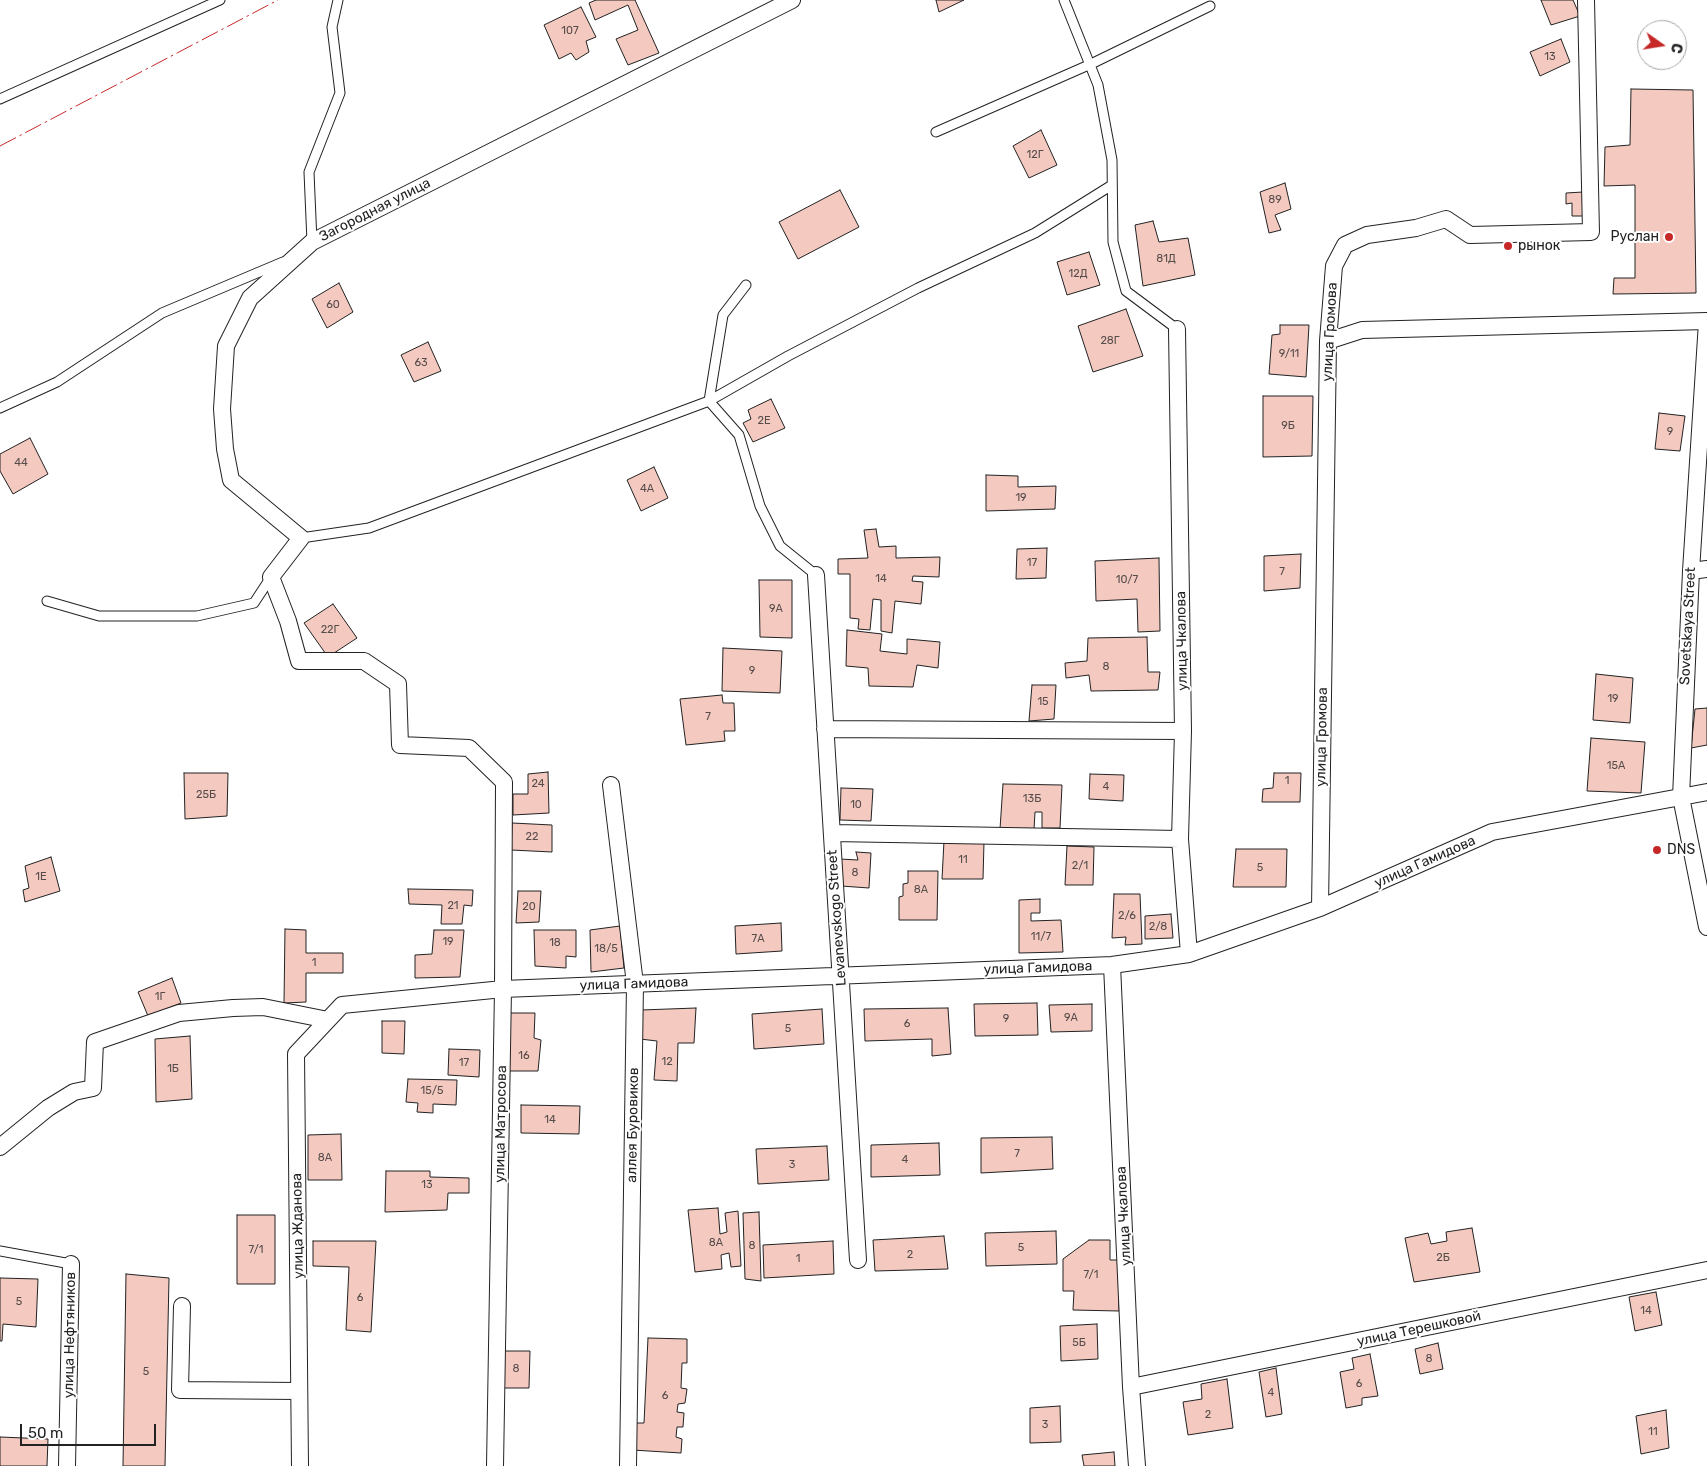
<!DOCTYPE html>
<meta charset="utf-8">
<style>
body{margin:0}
#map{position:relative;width:1707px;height:1466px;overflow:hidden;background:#fff;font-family:Rubik,sans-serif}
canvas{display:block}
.north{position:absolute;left:1637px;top:20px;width:50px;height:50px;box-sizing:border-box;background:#fff;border:1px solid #a7a7a7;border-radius:50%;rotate:103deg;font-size:14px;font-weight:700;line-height:20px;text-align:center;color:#222}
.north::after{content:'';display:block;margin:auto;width:18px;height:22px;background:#c62828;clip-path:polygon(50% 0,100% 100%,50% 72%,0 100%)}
.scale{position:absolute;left:20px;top:1424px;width:136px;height:22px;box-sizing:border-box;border:2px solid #222;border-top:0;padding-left:6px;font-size:15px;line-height:18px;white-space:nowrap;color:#222;-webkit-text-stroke:4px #fff;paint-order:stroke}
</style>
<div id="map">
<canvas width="1707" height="1466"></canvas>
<div class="north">С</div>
<div class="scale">50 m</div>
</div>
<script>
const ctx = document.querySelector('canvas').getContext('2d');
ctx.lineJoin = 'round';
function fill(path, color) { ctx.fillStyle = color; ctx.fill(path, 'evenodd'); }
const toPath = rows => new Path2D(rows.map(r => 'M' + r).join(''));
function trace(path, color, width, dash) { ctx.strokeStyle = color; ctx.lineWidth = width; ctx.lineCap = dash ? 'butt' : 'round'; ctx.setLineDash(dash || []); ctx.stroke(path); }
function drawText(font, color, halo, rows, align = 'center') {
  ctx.font = font + ' Rubik,sans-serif'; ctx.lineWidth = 4; ctx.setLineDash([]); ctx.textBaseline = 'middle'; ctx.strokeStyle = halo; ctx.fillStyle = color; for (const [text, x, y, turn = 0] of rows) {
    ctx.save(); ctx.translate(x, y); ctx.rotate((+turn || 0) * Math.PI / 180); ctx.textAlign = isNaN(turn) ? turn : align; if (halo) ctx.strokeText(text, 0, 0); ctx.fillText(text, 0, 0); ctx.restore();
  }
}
const building = toPath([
 [596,0,635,0,659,53,628,65,616,39,638,30,628,5,595,20,589,3,596,0],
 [936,0,964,0,939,12,936,0],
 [1541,0,1573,0,1580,16,1551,25,1541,0],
 [581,7,596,37,586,41,589,52,576,60,571,53,559,59,544,25,581,7],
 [1561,39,1570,62,1540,76,1530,52,1561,39],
 [1631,89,1693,90,1696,293,1613,294,1614,278,1635,278,1635,185,1604,186,1605,147,1630,145,1631,89],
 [1041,130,1057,165,1029,178,1013,146,1041,130],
 [1285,183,1291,209,1275,215,1281,230,1269,233,1260,192,1285,183],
 [840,190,859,227,798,259,779,222,840,190],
 [1583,192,1584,216,1572,216,1572,203,1566,204,1566,193,1583,192],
 [1153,221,1159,242,1188,238,1195,275,1143,286,1135,225,1153,221],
 [1089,252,1100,285,1067,295,1057,262,1089,252],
 [339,283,353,312,327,328,312,299,339,283],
 [1126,309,1143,356,1093,372,1078,326,1126,309],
 [1280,325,1309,325,1306,377,1269,374,1272,335,1280,334,1280,325],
 [428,342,441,371,414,382,401,355,428,342],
 [1263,396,1313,396,1312,456,1263,457,1263,396],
 [771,399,785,428,753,442,743,423,751,419,748,410,771,399],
 [1659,413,1685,416,1680,451,1655,449,1659,413],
 [30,438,48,474,13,494,0,471,0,454,30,438],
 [654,467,668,498,641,511,627,480,654,467],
 [986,475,1018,476,1018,487,1056,486,1055,509,986,511,986,475],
 [876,529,879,547,896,546,896,558,940,557,939,577,913,576,912,581,923,582,921,604,895,601,892,633,881,631,881,600,873,599,870,630,858,629,859,619,850,618,850,574,838,574,838,559,868,558,864,530,876,529],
 [1047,548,1046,578,1016,579,1017,549,1047,548],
 [1301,554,1300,588,1264,591,1264,556,1301,554],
 [1159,558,1160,631,1138,632,1137,599,1096,601,1095,561,1159,558],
 [759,580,792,580,792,638,760,637,759,580],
 [333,604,357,638,328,657,304,623,333,604],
 [847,630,882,634,880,651,907,654,907,639,940,642,938,668,917,665,913,687,869,686,868,668,846,666,847,630],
 [1147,637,1148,672,1160,672,1158,690,1091,691,1089,675,1066,678,1065,663,1087,661,1088,638,1147,637],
 [723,648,782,651,780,693,722,691,723,648],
 [1596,674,1633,678,1630,723,1593,720,1596,674],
 [1032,685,1056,685,1054,719,1029,721,1032,685],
 [722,695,723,703,734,703,735,731,724,731,725,741,686,745,680,699,722,695],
 [1707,708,1707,745,1691,748,1695,709,1707,708],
 [1591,738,1645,742,1641,793,1587,791,1591,738],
 [548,772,549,813,513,815,513,794,528,794,528,774,548,772],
 [184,773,228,773,227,816,185,819,184,773],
 [1274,773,1301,773,1300,802,1262,802,1263,789,1273,788,1274,773],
 [1090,774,1124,775,1123,801,1089,799,1090,774],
 [1003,784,1062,785,1060,828,1042,828,1042,812,1035,812,1034,830,1000,829,1003,784],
 [841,788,873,789,871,821,840,820,841,788],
 [512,823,552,825,552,852,511,850,512,823],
 [944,841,984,842,983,879,942,879,944,841],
 [1067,846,1094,847,1093,885,1065,885,1067,846],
 [1236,849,1287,849,1286,887,1233,887,1236,849],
 [856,852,871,853,869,888,841,886,840,859,858,860,856,852],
 [51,857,60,891,25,902,23,890,29,888,25,866,51,857],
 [908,871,938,871,937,920,899,920,899,897,903,896,903,884,908,883,908,871],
 [408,889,473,890,472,906,464,905,462,924,441,924,442,905,409,904,408,889],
 [518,891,541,891,539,922,516,923,518,891],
 [1114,894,1140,894,1142,944,1125,945,1126,937,1112,938,1114,894],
 [1040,899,1040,913,1031,913,1031,921,1061,920,1063,952,1019,953,1019,900,1040,899],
 [1171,914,1173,938,1145,939,1145,916,1171,914],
 [781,923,782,951,736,954,735,926,781,923],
 [620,926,624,968,591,972,590,930,620,926],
 [285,929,306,930,306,953,343,953,343,973,306,973,306,1002,284,1003,285,929],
 [434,930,464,930,460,977,415,978,415,955,432,954,434,930],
 [534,930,576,930,576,957,566,956,566,968,535,966,534,930],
 [172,978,181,1003,148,1016,138,992,172,978],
 [1037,1003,1038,1035,975,1036,974,1004,1037,1003],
 [1092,1004,1092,1031,1051,1032,1049,1005,1092,1004],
 [696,1008,694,1043,678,1043,677,1081,654,1080,657,1041,640,1039,641,1010,696,1008],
 [948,1008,951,1054,932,1056,932,1039,865,1041,864,1009,948,1008],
 [822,1009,824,1044,754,1049,752,1014,822,1009],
 [509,1013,535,1013,534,1038,541,1040,538,1071,508,1071,509,1013],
 [382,1021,405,1021,404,1054,382,1053,382,1021],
 [190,1036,192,1099,156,1102,155,1039,190,1036],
 [449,1049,480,1050,479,1077,448,1075,449,1049],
 [408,1079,457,1080,456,1105,433,1104,433,1113,417,1112,418,1103,406,1102,408,1079],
 [521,1105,580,1106,579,1134,521,1133,521,1105],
 [341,1134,342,1180,308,1180,308,1135,341,1134],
 [1052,1137,1053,1169,981,1173,981,1138,1052,1137],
 [939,1143,940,1175,871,1177,871,1145,939,1143],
 [827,1146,829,1180,758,1184,756,1149,827,1146],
 [386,1171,430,1171,430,1177,469,1178,469,1193,448,1193,447,1210,385,1212,386,1171],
 [718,1208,720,1234,727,1232,725,1213,738,1211,741,1266,731,1267,729,1253,721,1255,722,1269,695,1272,688,1210,718,1208],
 [759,1212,761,1281,745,1279,743,1213,759,1212],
 [237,1215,275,1215,275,1284,237,1284,237,1215],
 [1472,1228,1480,1272,1414,1282,1405,1238,1428,1233,1431,1244,1447,1241,1446,1232,1472,1228],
 [1056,1231,1057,1264,986,1266,985,1233,1056,1231],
 [944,1236,948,1269,875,1271,873,1240,944,1236],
 [1089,1240,1110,1240,1110,1260,1119,1260,1119,1311,1073,1310,1074,1291,1063,1291,1063,1259,1089,1240],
 [313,1241,376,1241,371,1332,346,1330,349,1267,313,1266,313,1241],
 [833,1241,834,1274,764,1278,763,1245,833,1241],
 [126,1274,169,1278,165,1466,123,1466,126,1274],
 [0,1278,38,1279,36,1327,3,1324,2,1341,0,1341,0,1278],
 [1656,1292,1662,1325,1635,1331,1629,1297,1656,1292],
 [1097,1324,1098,1359,1061,1361,1060,1326,1097,1324],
 [648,1338,687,1339,687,1363,682,1363,681,1388,687,1389,685,1403,678,1404,677,1412,684,1413,683,1427,677,1427,676,1437,682,1439,681,1453,632,1450,634,1423,644,1423,648,1338],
 [1438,1343,1443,1369,1420,1374,1415,1349,1438,1343],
 [504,1351,530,1351,529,1388,502,1388,504,1351],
 [1370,1354,1378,1396,1362,1398,1362,1405,1346,1408,1340,1372,1354,1369,1352,1358,1370,1354],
 [1276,1368,1282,1414,1266,1417,1259,1372,1276,1368],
 [1227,1379,1233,1428,1188,1435,1183,1402,1202,1399,1201,1384,1227,1379],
 [1060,1406,1061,1442,1030,1443,1030,1408,1060,1406],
 [1666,1410,1669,1448,1641,1454,1636,1416,1666,1410],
 [0,1437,48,1439,47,1466,0,1466,0,1437],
 [1114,1452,1115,1466,1084,1466,1082,1455,1114,1452]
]);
const lane = toPath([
 [1064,0,1098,85,1112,160,1113,242,1126,291,1177,329],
 [0,99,220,0],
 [936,132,1091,64,1210,6],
 [310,243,312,242,309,172,340,93,332,27,338,0],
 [746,285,723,315,709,401,739,435,760,506,780,546,816,575],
 [0,408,57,382,162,313,283,262],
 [301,538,369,528,709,401,788,356,918,288,1035,233,1112,185],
 [47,601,99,616,197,616,254,603,271,577],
 [0,1251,71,1264]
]);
const street = toPath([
 [1707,322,1691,571,1681,797,1707,927],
 [1177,329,1183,731,1180,839,1189,954],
 [1328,341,1362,330,1707,321],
 [1691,571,1707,569],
 [816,575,858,1260],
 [825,729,1183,731],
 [611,785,635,984,628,1466],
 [832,833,1180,839],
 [1320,908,1328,341,1334,266,1345,245,1367,235,1416,228,1446,219,1470,235,1591,232,1586,0],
 [1112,965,1131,1387,1137,1466],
 [0,1147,48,1108,74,1092,93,1088,95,1042,179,1013,233,1008,263,1007,328,1020],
 [182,1306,180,1390,299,1391],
 [1131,1387,1707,1270],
 [67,1466,71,1264],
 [300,1466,296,1054,342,1005,503,989,1112,965,1189,954,1320,908,1492,832,1707,792],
 [495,1466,503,989,504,782,469,748,400,745,398,684,364,661,299,661,288,621,271,577,301,538,231,480,225,449,222,409,226,346,250,298,312,242,792,0]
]);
const power = toPath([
 [0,146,278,0]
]);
const markers = [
 [1669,237,5,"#c62828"],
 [1508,246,5,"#c62828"],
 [1657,850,5,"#c62828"]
];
const numberNames = [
 ["107",570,31],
 ["13",1550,57],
 ["12Г",1035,155],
 ["89",1275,200],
 ["81Д",1166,259],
 ["12Д",1078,274],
 ["60",333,305],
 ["28Г",1110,341],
 ["9/11",1289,354],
 ["63",421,363],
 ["2Е",764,421],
 ["9Б",1288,426],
 ["9",1670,432],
 ["44",21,463],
 ["4А",647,489],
 ["19",1021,498],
 ["17",1032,563],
 ["7",1282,572],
 ["14",881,579],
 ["10/7",1127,580],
 ["9А",776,609],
 ["22Г",330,630],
 ["8",1106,667],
 ["9",752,671],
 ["19",1613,699],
 ["15",1043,702],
 ["7",708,717],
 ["15А",1616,766],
 ["1",1287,781],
 ["24",538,784],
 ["4",1106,787],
 ["25Б",206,795],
 ["13Б",1032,799],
 ["10",856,805],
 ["22",532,837],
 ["11",963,860],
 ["2/1",1080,866],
 ["5",1260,868],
 ["8",855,873],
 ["1Е",41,877],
 ["8А",921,890],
 ["21",453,906],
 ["20",529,907],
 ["2/6",1127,916],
 ["2/8",1158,927],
 ["11/7",1041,937],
 ["7А",758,939],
 ["19",448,942],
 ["18",555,943],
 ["18/5",606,949],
 ["1",314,963],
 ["1Г",160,997],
 ["9А",1071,1018],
 ["9",1006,1019],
 ["6",907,1024],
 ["5",788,1029],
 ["16",524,1056],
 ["12",667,1062],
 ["17",464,1063],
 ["1Б",173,1069],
 ["15/5",432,1091],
 ["14",550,1120],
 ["7",1017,1154],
 ["8А",325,1158],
 ["4",905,1160],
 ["3",792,1165],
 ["13",427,1185],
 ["8А",716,1243],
 ["8",752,1246],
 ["5",1021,1248],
 ["7/1",256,1250],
 ["2",910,1255],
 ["2Б",1443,1258],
 ["1",798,1259],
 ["7/1",1091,1275],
 ["6",360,1298],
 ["5",19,1302],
 ["14",1646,1311],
 ["5Б",1079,1343],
 ["8",1429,1359],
 ["8",516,1369],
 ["5",146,1372],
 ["6",1359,1384],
 ["4",1271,1393],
 ["6",665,1396],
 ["2",1208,1415],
 ["3",1045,1425],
 ["11",1653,1432]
];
const streetNames = [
 ["Загородная улица",375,210,-27],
 ["улица Громова",1330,332,-87],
 ["Sovetskaya Street",1688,626,-87],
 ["улица Чкалова",1182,641,-91],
 ["улица Громова",1322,737,-89],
 ["улица Гамидова",1425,862,-24],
 ["Levanevskogo Street",837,918,-94],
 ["улица Гамидова",1038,968,-2],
 ["улица Гамидова",634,984,-2],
 ["улица Матросова",501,1124,-89],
 ["аллея Буровиков",633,1125,-89],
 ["улица Чкалова",1124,1216,-93],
 ["улица Жданова",298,1226,-91],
 ["улица Терешковой",1419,1329,-12],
 ["улица Нефтяников",70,1335,-89]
];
const poiNames = [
 ["Руслан",1659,237,"right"],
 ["рынок",1518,246],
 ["DNS",1667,850]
];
fill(building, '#f3c9c0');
trace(building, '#222', 1);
trace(lane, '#222', 11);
trace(street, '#222', 18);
trace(lane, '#fff', 9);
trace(street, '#fff', 16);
trace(power, '#c62828', 1, [18, 4, 2.5, 4]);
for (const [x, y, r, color] of markers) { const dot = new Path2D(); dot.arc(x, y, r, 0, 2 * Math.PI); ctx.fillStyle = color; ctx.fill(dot); trace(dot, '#fff', 2); }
drawText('11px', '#564c4a', null, numberNames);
drawText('14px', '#222', '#fff', streetNames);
drawText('14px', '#222', '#fff', poiNames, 'left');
</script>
